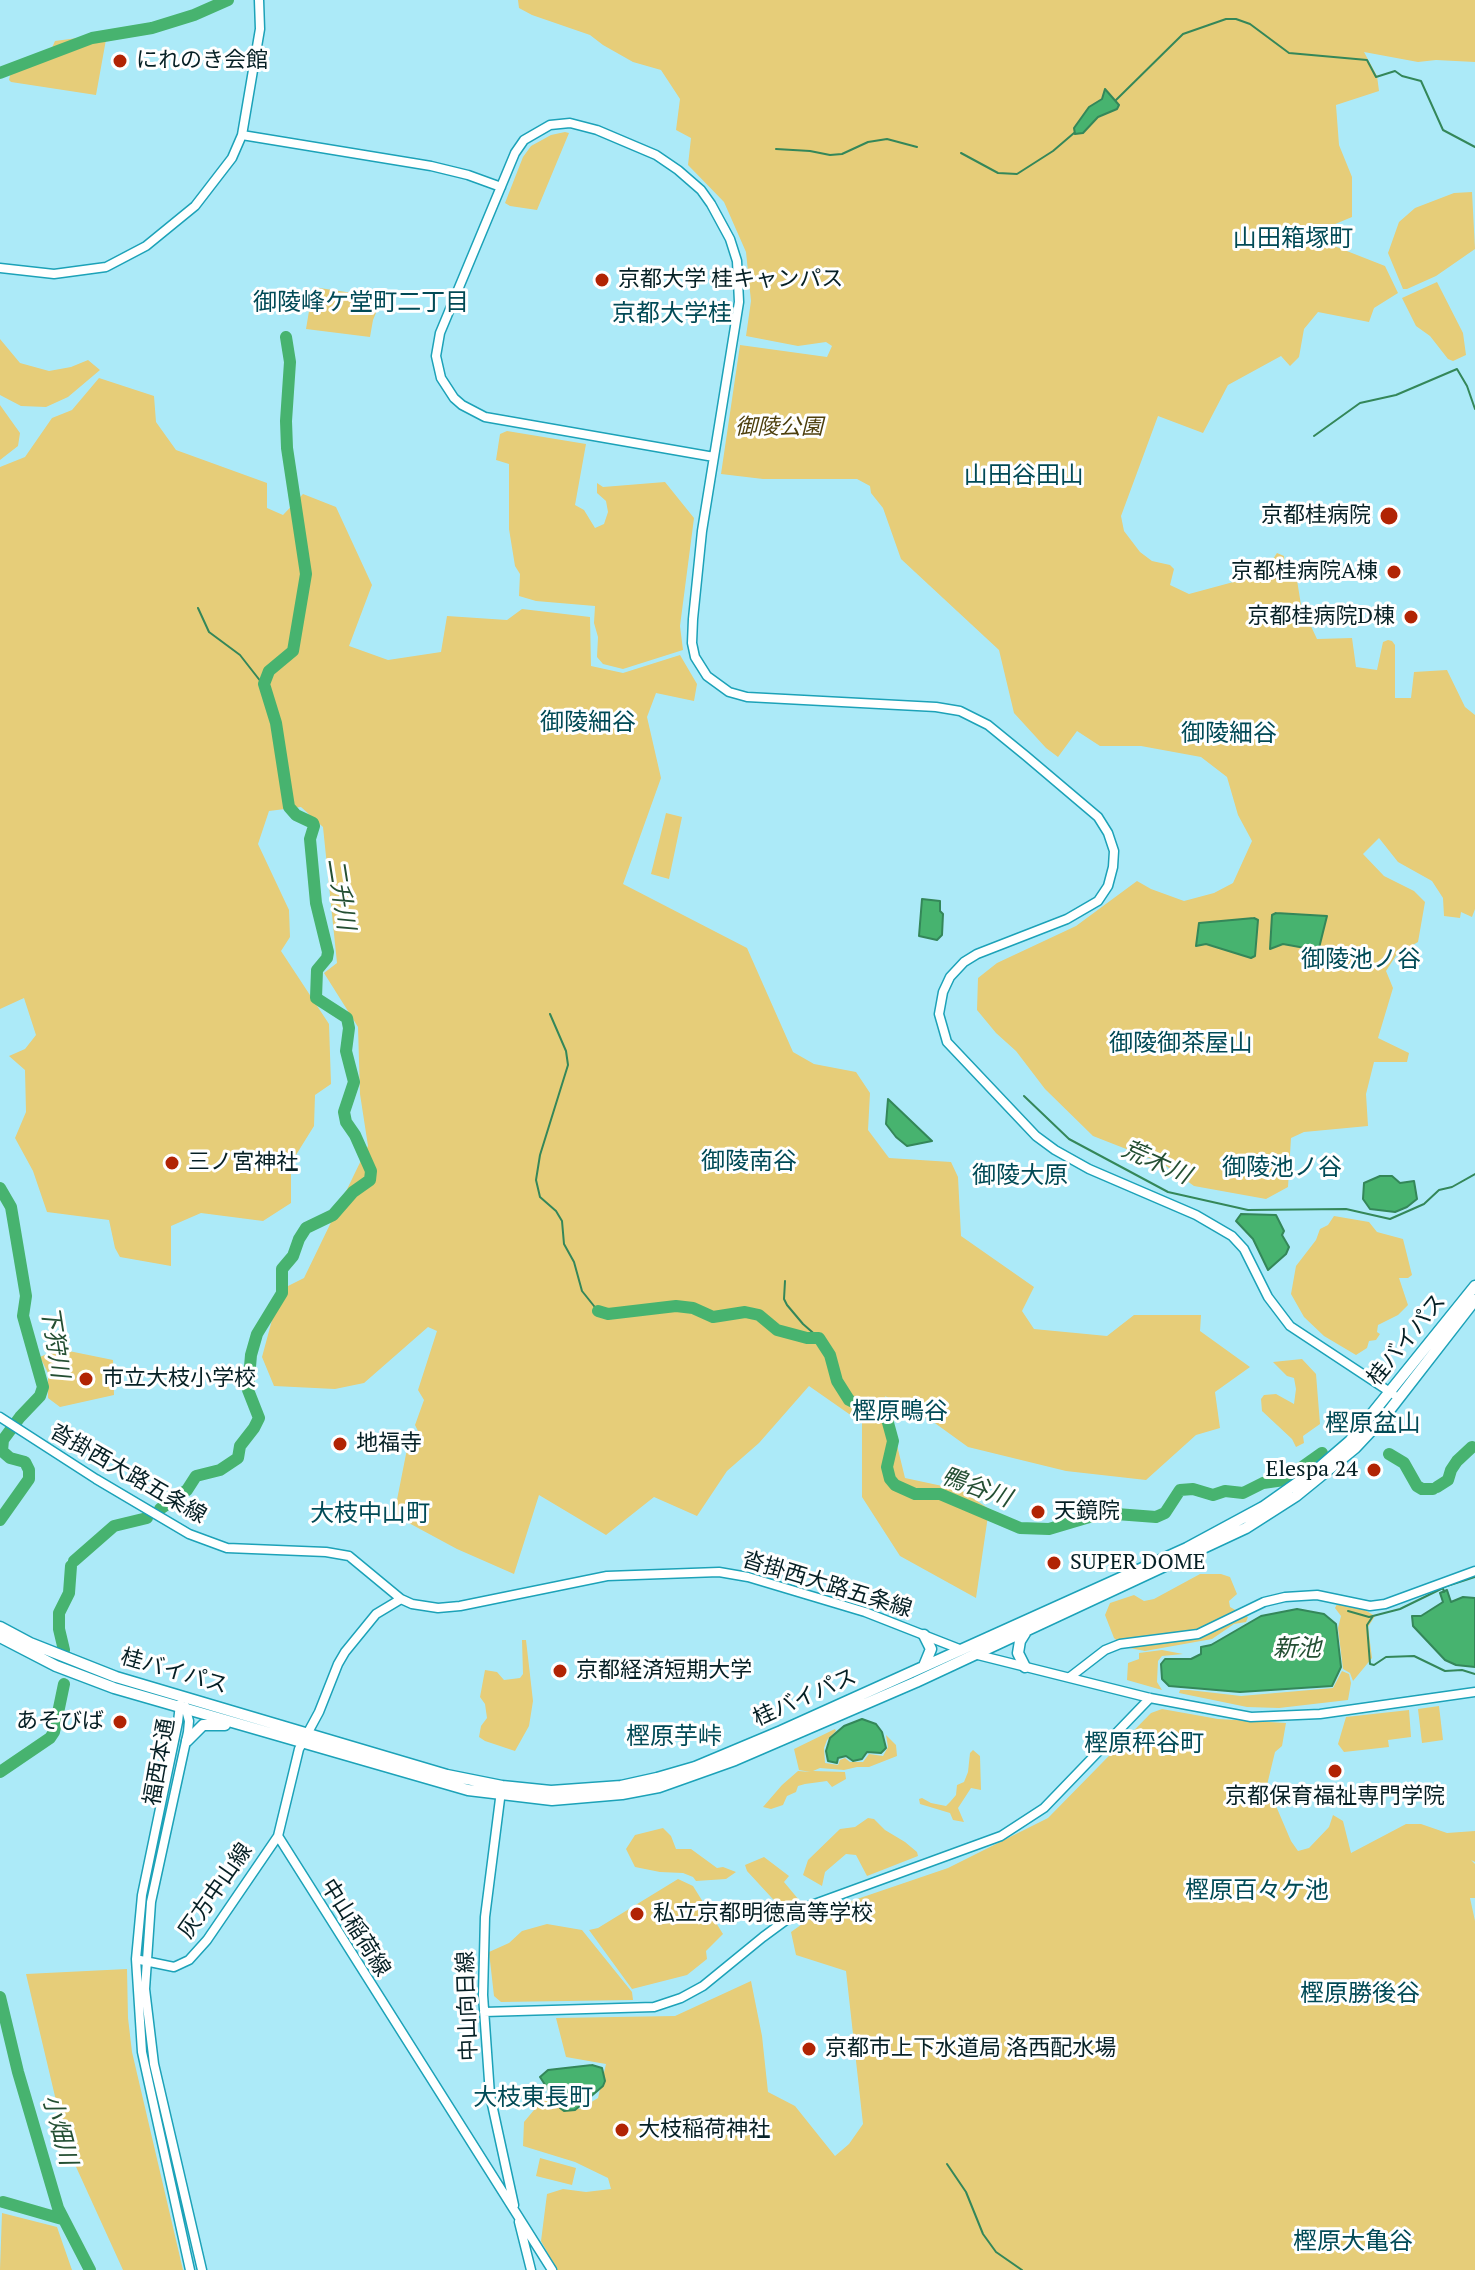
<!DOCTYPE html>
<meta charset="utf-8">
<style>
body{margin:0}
canvas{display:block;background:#aceaf8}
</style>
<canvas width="1475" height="2270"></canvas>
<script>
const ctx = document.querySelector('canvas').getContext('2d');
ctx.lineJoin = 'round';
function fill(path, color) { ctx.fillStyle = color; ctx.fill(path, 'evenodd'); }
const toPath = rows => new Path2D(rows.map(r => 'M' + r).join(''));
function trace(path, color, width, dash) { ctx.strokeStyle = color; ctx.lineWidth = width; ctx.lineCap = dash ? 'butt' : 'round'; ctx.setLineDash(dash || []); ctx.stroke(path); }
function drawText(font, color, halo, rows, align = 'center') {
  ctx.font = font + ' "PT Serif","Noto Sans JP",serif'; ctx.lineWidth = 6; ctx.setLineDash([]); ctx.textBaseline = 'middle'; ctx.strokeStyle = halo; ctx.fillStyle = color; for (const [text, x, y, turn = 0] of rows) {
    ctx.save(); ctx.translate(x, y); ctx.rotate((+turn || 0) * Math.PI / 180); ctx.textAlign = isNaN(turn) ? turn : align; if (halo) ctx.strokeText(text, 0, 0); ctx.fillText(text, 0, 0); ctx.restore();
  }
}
const green = toPath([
 [518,0,1475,0,1475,62,1436,60,1418,62,1364,52,1377,76,1379,91,1336,105,1339,145,1352,177,1352,217,1328,227,1329,244,1385,266,1398,293,1374,308,1369,322,1318,312,1304,329,1299,357,1290,366,1281,356,1228,385,1203,433,1158,416,1121,516,1124,531,1140,552,1152,561,1170,565,1174,569,1170,585,1189,594,1263,574,1277,553,1284,556,1285,575,1297,580,1301,605,1317,639,1352,638,1356,667,1377,670,1383,642,1388,640,1392,641,1395,645,1395,698,1411,698,1414,672,1447,670,1465,707,1475,715,1475,909,1472,917,1461,912,1460,918,1444,916,1443,898,1432,881,1398,862,1379,838,1363,854,1384,876,1414,891,1425,902,1418,942,1397,954,1386,971,1393,988,1378,1038,1409,1053,1407,1062,1374,1062,1366,1094,1368,1126,1304,1132,1291,1138,1288,1187,1266,1199,1194,1186,1162,1163,1093,1136,1045,1089,1016,1051,996,1033,977,1010,978,978,997,963,1076,926,1137,881,1151,889,1184,901,1214,893,1233,883,1252,841,1238,815,1227,777,1201,757,1141,746,1100,746,1077,731,1058,757,1046,748,1014,713,999,650,901,559,883,508,871,493,870,486,857,479,763,479,721,474,740,345,827,357,832,346,826,342,798,346,746,336,751,301,746,252,724,202,688,165,691,138,676,130,680,99,661,70,633,62,603,45,590,35,532,15,519,8],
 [107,34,96,95,11,82,9,80,12,67,51,50,55,41],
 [565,132,569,133,537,210,510,206,505,203,523,157,531,146,551,135],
 [1472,192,1475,249,1436,276,1407,289,1403,289,1388,253,1399,222,1415,208,1454,193],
 [1437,282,1463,333,1466,355,1453,361,1448,359,1430,336,1416,326,1402,298],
 [313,287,379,297,381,301,373,320,370,337,306,329],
 [0,339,20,363,49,371,71,367,88,360,100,370,68,397,46,407,21,406,0,395],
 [99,378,154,396,156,422,176,450,267,483,267,508,283,515,303,494,336,507,372,585,349,646,388,660,441,652,447,616,507,620,522,609,590,617,591,666,623,673,680,655,697,684,694,701,656,693,647,717,661,778,623,884,747,948,793,1052,814,1064,856,1072,870,1093,868,1130,889,1158,951,1162,958,1177,961,1236,1034,1287,1022,1311,1034,1329,1107,1336,1134,1315,1201,1315,1200,1331,1250,1367,1215,1392,1220,1428,1196,1435,1146,1480,1066,1471,968,1447,932,1421,885,1396,905,1478,961,1490,989,1509,976,1598,900,1556,862,1497,862,1423,809,1386,759,1443,727,1471,697,1516,654,1497,606,1535,539,1495,514,1574,457,1549,394,1515,407,1449,421,1437,415,1425,424,1400,418,1390,437,1331,428,1327,364,1383,335,1389,274,1386,262,1357,272,1320,288,1286,304,1278,368,1146,360,1094,358,1027,324,973,337,963,323,827,301,807,269,811,258,844,289,910,290,937,281,951,329,1024,331,1084,315,1095,314,1126,291,1163,291,1203,263,1221,201,1213,171,1226,171,1266,120,1257,115,1248,109,1220,47,1212,33,1171,15,1138,26,1112,25,1070,9,1056,25,1049,36,1035,24,998,0,1009,0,467,25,457,52,418,72,410],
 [0,405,20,433,18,446,0,460],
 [507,431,586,444,575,505,584,510,595,528,604,524,608,512,606,501,597,493,597,483,603,487,665,482,694,518,680,626,683,650,623,669,603,664,597,657,598,637,594,623,595,606,536,601,519,596,520,574,515,566,509,529,509,464,496,460,500,434],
 [666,813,682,817,669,879,651,874],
 [1334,1216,1369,1222,1377,1232,1403,1239,1412,1275,1408,1278,1399,1278,1408,1305,1398,1315,1378,1325,1377,1332,1380,1334,1376,1340,1369,1341,1367,1348,1356,1355,1324,1336,1304,1317,1291,1294,1296,1266,1316,1240,1320,1229,1328,1225],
 [64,1350,113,1360,114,1395,60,1407,48,1398,48,1373,40,1357,49,1353,61,1354],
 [1302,1359,1316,1374,1320,1424,1303,1436,1304,1443,1296,1447,1292,1439,1262,1411,1261,1399,1264,1395,1276,1394,1294,1404,1296,1389,1294,1378,1287,1376,1273,1362],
 [1200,1574,1221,1574,1230,1577,1237,1594,1229,1601,1230,1607,1248,1617,1246,1622,1234,1624,1212,1639,1145,1651,1124,1647,1114,1638,1105,1615,1110,1603,1134,1595,1144,1601,1154,1599],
 [1338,1602,1363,1609,1375,1616,1368,1627,1372,1658,1353,1681,1350,1673,1343,1669,1338,1628,1341,1616,1335,1608],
 [522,1640,526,1640,533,1701,529,1726,515,1751,485,1741,479,1737,481,1726,487,1718,485,1704,480,1697,485,1670,497,1672,504,1680,520,1678,523,1674],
 [1162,1650,1183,1654,1162,1656,1158,1661,1157,1682,1162,1690,1127,1680,1128,1663,1139,1659,1139,1653],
 [1342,1671,1349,1674,1351,1683,1348,1700,1279,1708,1247,1707,1179,1693,1180,1690,1189,1690,1241,1696,1333,1688],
 [1439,1706,1443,1740,1422,1743,1418,1709],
 [1162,1709,1218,1719,1286,1723,1282,1746,1275,1752,1267,1785,1291,1841,1298,1851,1309,1848,1329,1827,1333,1815,1343,1821,1351,1853,1406,1824,1421,1824,1447,1833,1475,1831,1475,1862,1471,1860,1475,1864,1475,1898,1470,1898,1475,1921,1475,2270,557,2270,541,2241,547,2194,563,2189,586,2192,611,2189,608,2178,575,2162,523,2146,524,2122,544,2098,580,2109,598,2098,606,2064,566,2057,556,2018,675,2016,751,1981,762,2036,768,2092,795,2106,835,2156,849,2144,863,2124,846,1971,796,1955,791,1932,819,1912,948,1868,1048,1818,1151,1713],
 [1409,1710,1411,1737,1388,1740,1389,1747,1344,1752,1338,1744,1346,1717],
 [835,1729,836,1731,827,1740,824,1748,825,1763,838,1765,840,1760,845,1758,850,1762,863,1762,869,1754,883,1756,888,1747,886,1735,896,1745,897,1756,869,1767,857,1767,844,1770,820,1768,813,1771,845,1772,846,1779,832,1787,827,1781,805,1784,798,1786,796,1792,787,1796,783,1805,771,1809,763,1807,782,1785,798,1771,811,1772,799,1770,794,1749],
 [973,1750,980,1756,981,1790,971,1788,958,1808,964,1822,953,1820,950,1813,920,1804,919,1799,922,1798,931,1803,946,1806,950,1802,956,1795,957,1785,964,1782,968,1772,970,1753],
 [868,1818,874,1819,885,1830,905,1842,917,1852,918,1856,867,1876,856,1855,846,1854,825,1872,822,1886,803,1875,808,1860,840,1829,855,1827],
 [663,1828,671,1836,676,1849,691,1849,717,1868,723,1867,736,1872,726,1879,696,1881,693,1877,683,1873,660,1872,635,1867,626,1849,635,1835],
 [764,1857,789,1876,784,1882,799,1900,782,1909,747,1871,745,1865],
 [678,1879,693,1886,723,1934,706,1951,707,1959,687,1975,632,1989,589,1930,598,1928],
 [547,1924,582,1930,632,1992,633,2000,501,2002,494,1996,489,1952,509,1943,522,1931],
 [127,1969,128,2018,132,2052,183,2270,123,2270,67,2147,26,1974],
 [540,2158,576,2168,572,2185,536,2176],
 [2,2213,57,2227,72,2270,0,2270]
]);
const water = toPath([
 [1105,89,1119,105,1117,109,1098,117,1083,133,1075,134,1074,128,1089,107,1102,99,1105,89],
 [922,899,940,901,940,911,943,914,942,935,937,940,919,936,922,899],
 [1276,913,1327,916,1319,948,1316,950,1283,944,1270,949,1272,915,1276,913],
 [1254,918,1258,920,1255,956,1251,958,1206,944,1196,946,1199,923,1254,918],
 [888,1099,932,1141,907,1146,896,1137,886,1124,888,1099],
 [1380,1176,1392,1176,1400,1183,1414,1181,1417,1199,1407,1207,1395,1212,1370,1209,1363,1199,1364,1183,1380,1176],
 [1241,1214,1276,1215,1284,1231,1282,1235,1289,1247,1286,1254,1268,1270,1253,1239,1236,1221,1241,1214],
 [1447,1590,1451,1602,1463,1597,1475,1598,1475,1667,1456,1665,1445,1660,1413,1626,1412,1616,1421,1616,1443,1602,1440,1593,1447,1590],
 [1297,1609,1324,1614,1336,1624,1341,1667,1332,1686,1240,1692,1169,1686,1162,1679,1161,1664,1165,1659,1191,1659,1201,1654,1201,1647,1211,1645,1261,1616,1297,1609],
 [862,1719,876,1724,882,1732,886,1748,881,1753,867,1752,862,1759,853,1761,846,1756,838,1758,837,1763,828,1761,826,1751,830,1738,844,1726,862,1719],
 [592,2065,602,2068,605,2081,603,2086,575,2110,564,2111,560,2108,540,2077,548,2070,592,2065]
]);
const stream = toPath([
 [1116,100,1183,34,1226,19,1236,19,1250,24,1289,53,1367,60,1376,77,1395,71,1402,76,1421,81,1443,130,1475,147],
 [776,149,810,151,830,155,842,154,868,142,887,139,917,147],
 [961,153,998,173,1017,174,1053,151,1074,133],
 [1314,436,1360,403,1396,395,1457,369,1467,386,1475,409],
 [198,608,209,632,240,655,265,687],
 [550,1014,566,1051,568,1065,540,1155,536,1180,540,1197,556,1211,562,1221,564,1244,574,1262,582,1291,598,1311],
 [1024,1096,1069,1139,1168,1192,1248,1210,1346,1209,1390,1219,1424,1204,1439,1190,1452,1187,1475,1174],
 [785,1281,784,1299,787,1305,803,1324,819,1338],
 [1444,1587,1475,1577],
 [1348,1611,1369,1617,1400,1609,1443,1588,1444,1592],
 [1373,1616,1367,1625,1370,1664,1374,1665,1386,1657,1414,1656,1445,1671,1462,1670,1475,1674],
 [947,2164,966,2192,983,2234,996,2252,1022,2270]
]);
const river = toPath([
 [0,73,92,38,152,28,194,15,228,0],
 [0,1188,11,1207,26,1296,23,1316,43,1387,40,1396,20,1417,3,1440,2,1451,10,1458,25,1462,29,1470,29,1479,0,1520],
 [598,1311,608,1314,676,1306,693,1308,713,1317,745,1312,759,1315,777,1330,807,1338,819,1338,830,1355,837,1381,849,1400,861,1406,884,1408,893,1441,887,1467,890,1479,895,1485,915,1494,940,1494,1020,1528,1049,1529,1103,1513,1156,1517,1165,1513,1180,1490,1193,1489,1213,1495,1225,1491,1243,1493,1263,1483,1284,1480,1322,1453],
 [1389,1454,1404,1463,1417,1486,1422,1489,1433,1489],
 [1437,1487,1448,1480,1451,1470,1457,1461,1472,1447],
 [160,1509,187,1490,196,1476,220,1470,238,1458,240,1446,254,1428,259,1418,248,1390,251,1355,257,1334,282,1293,282,1269,293,1256,299,1239,306,1228,333,1215,353,1192,370,1180,371,1171,355,1135,346,1122,344,1112,354,1082,346,1051,349,1028,347,1018,316,998,317,970,327,958,328,952,316,903,310,839,314,826,313,823,296,815,289,807,276,723,264,684,269,671,293,651,306,574,287,448,286,421,290,362,286,337],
 [74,1561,114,1526,147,1518],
 [64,1650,59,1629,59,1613,69,1593,71,1566],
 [0,1772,50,1738,54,1732,64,1684],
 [0,1997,18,2072,58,2208,90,2270],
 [3,2202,62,2219]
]);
const secondary = toPath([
 [242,135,431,166,468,175,501,187],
 [0,268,54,274,106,267,146,246,195,206,232,158,242,135,260,29,259,0],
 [714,457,485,417,462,405,454,398,441,378,436,356,440,333,515,153,524,140,550,125,570,123,597,130,656,155,678,170,701,190,711,204,730,239,737,261,739,302,702,531,693,619,692,643,695,657,707,676,729,692,747,697,936,707,960,711,988,725,1026,756,1098,817,1108,833,1114,851,1113,867,1108,886,1098,901,1067,919,977,954,964,962,950,977,943,992,939,1014,947,1042,1036,1136,1055,1150,1089,1169,1196,1215,1232,1236,1244,1249,1268,1297,1290,1326,1393,1394],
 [0,1417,96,1479,189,1534,227,1548,326,1552,349,1556,401,1599,412,1604,438,1608,460,1606,607,1576,719,1572,748,1577,865,1612,962,1650],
 [401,1599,376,1614,345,1652,338,1664,319,1712,299,1749,278,1836,552,2270],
 [974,1654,1150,1698,1251,1717,1320,1714,1475,1692],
 [1070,1677,1105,1650,1120,1644,1198,1634,1264,1602,1285,1597,1317,1595,1370,1606,1385,1604,1475,1571],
 [180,1704,178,1722,142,1895,136,1959,142,2052,190,2270],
 [185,1706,189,1721,188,1732,151,1902,145,1989,154,2064,202,2270],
 [501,1791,485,1917,483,1995,490,2095,514,2205],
 [140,1960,174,1967,189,1960,207,1940,278,1836],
 [484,2012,654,2007,681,1998,703,1986,763,1937,801,1909,1001,1836,1044,1808,1150,1698],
 [519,2222,531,2270]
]);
const highway = toPath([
 [0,1627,30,1643,116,1677,447,1775,502,1786,551,1791,621,1786,657,1778,695,1767,781,1731,1187,1548,1263,1507,1321,1466,1350,1441,1475,1286],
 [1025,1633,1020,1641,1018,1653,1025,1667],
 [924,1635,931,1649,924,1666],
 [0,1637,56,1666,114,1688,468,1790,552,1800,622,1794,659,1787,735,1760,916,1682,1246,1528,1296,1496,1355,1448,1385,1416,1475,1300],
 [187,1741,203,1725,225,1725]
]);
const markers = [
 [120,61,8,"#b12404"],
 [602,280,8,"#b12404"],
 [1389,516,10,"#b12404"],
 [1394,572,8,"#b12404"],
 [1411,617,8,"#b12404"],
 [172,1163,8,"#b12404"],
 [86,1379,8,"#b12404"],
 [340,1444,8,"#b12404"],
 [1374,1470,8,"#b12404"],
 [1038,1512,8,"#b12404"],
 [1054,1563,8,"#b12404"],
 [560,1671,8,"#b12404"],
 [120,1722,8,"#b12404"],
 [1335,1771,8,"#b12404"],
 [637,1914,8,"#b12404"],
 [809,2049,8,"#b12404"],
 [622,2130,8,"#b12404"]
];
const poiNames = [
 ["にれのき会館",136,61],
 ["京都大学 桂キャンパス",618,280],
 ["京都桂病院",1371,516,"right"],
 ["京都桂病院A棟",1378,572,"right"],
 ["京都桂病院D棟",1395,617,"right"],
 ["三ノ宮神社",188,1163],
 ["市立大枝小学校",102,1379],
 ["地福寺",356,1444],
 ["Elespa 24",1358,1470,"right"],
 ["天鏡院",1054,1512],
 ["SUPER DOME",1070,1563],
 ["京都経済短期大学",576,1671],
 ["あそびば",104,1722,"right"],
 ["京都保育福祉専門学院",1335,1797,"center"],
 ["私立京都明徳高等学校",653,1914],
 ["京都市上下水道局 洛西配水場",825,2049],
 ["大枝稲荷神社",638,2130]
];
const parkNames = [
 ["御陵公園",779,428]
];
const streetNames = [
 ["桂バイパス",1407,1340,-51],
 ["沓掛西大路五条線",128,1474,30],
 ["沓掛西大路五条線",827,1585,17],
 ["桂バイパス",174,1672,16],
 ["桂バイパス",805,1698,-24],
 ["福西本通",160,1762,-80],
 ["灰方中山線",216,1891,-55],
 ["中山稲荷線",355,1928,58],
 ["中山向日線",468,2006,-92]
];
const neighbourhoodNames = [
 ["山田箱塚町",1293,239],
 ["御陵峰ケ堂町二丁目",361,303],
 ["京都大学桂",672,314],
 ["山田谷田山",1024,476],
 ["御陵細谷",588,723],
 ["御陵細谷",1229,734],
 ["御陵池ノ谷",1361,960],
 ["御陵御茶屋山",1181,1044],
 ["御陵南谷",749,1162],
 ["御陵池ノ谷",1282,1168],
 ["御陵大原",1020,1176],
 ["樫原鴫谷",900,1412],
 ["樫原盆山",1373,1424],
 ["大枝中山町",370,1514],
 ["樫原芋峠",674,1737],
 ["樫原秤谷町",1144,1744],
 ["樫原百々ケ池",1257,1891],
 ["樫原勝後谷",1360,1994],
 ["大枝東長町",533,2098],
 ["樫原大亀谷",1353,2242]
];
const waterNames = [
 ["二升川",340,894,81],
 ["荒木川",1156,1163,24],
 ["下狩川",54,1342,81],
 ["鴨谷川",976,1488,20],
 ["新池",1297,1649],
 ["小畑川",59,2130,75]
];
fill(green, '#e6cd79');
fill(water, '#47b36f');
trace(water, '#348759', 2);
trace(stream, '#348759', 2);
trace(river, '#47b36f', 12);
trace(secondary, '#1ca2b8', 11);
trace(highway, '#1ca2b8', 13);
trace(secondary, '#fff', 8);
trace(highway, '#fff', 10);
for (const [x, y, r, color] of markers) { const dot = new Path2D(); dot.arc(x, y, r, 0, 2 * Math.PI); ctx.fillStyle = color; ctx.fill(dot); trace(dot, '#fff', 3); }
drawText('22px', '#062025', '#fff', poiNames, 'left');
drawText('italic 22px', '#4d3f0d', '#fff', parkNames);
drawText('22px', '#062025', '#fff', streetNames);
drawText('24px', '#014a56', '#fff', neighbourhoodNames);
drawText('italic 24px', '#244f33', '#fff', waterNames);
</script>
